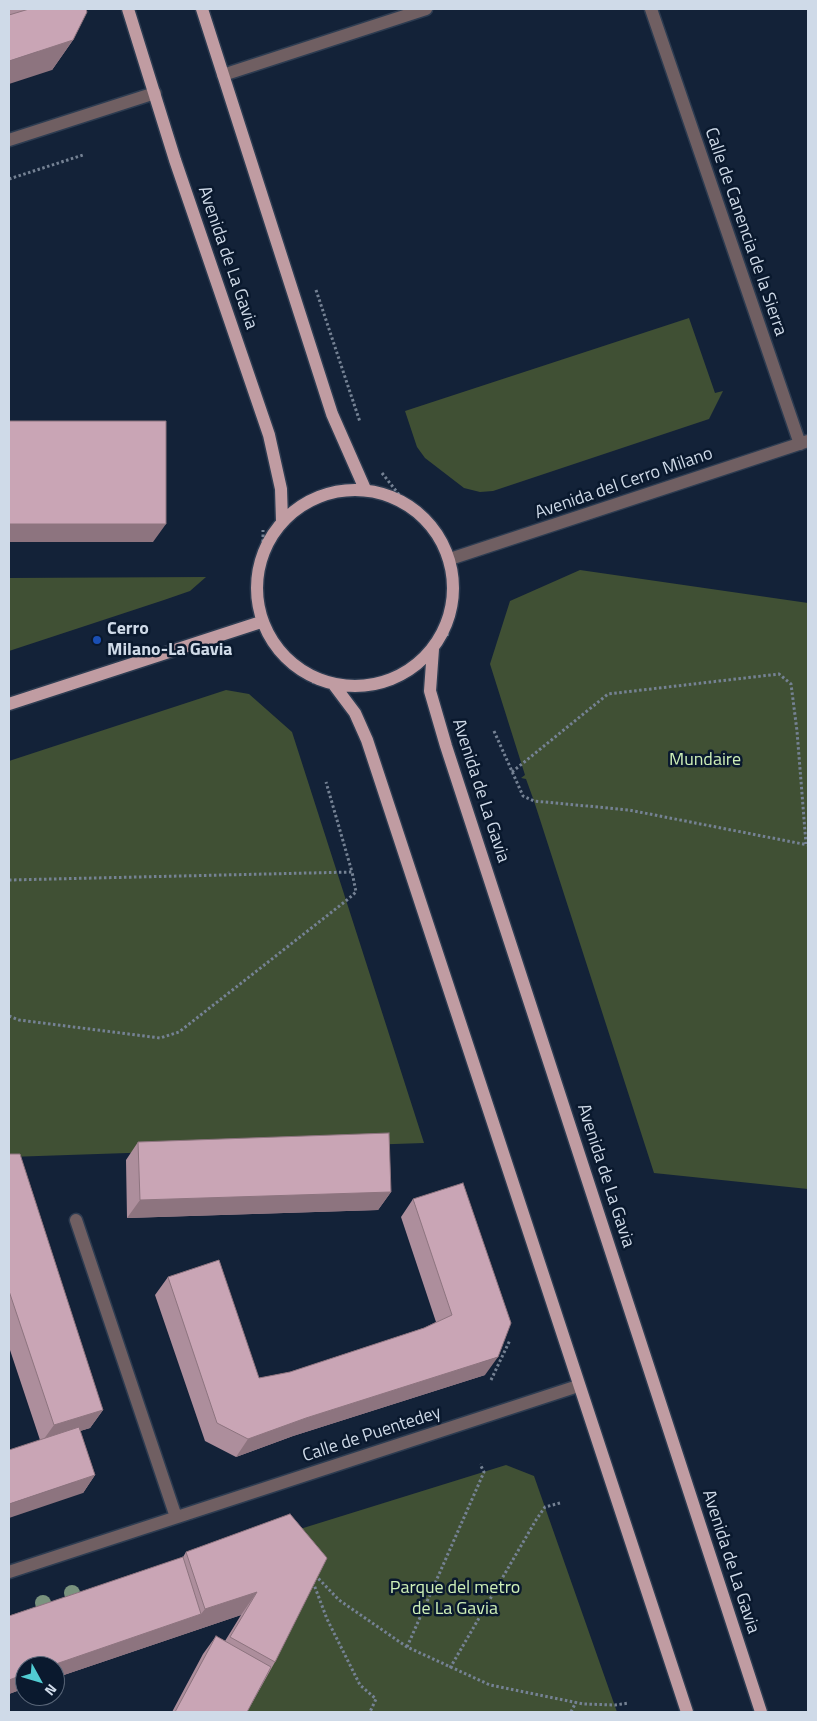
<!DOCTYPE html>
<style>
body{margin:0}
#map{position:relative;width:817px;height:1721px;overflow:hidden;background:#132238;font-family:"Titillium Web",sans-serif}
canvas{display:block}
.frame{position:absolute;inset:0;border:10px solid #cfdae8;pointer-events:none}
.north{position:absolute;left:15px;top:1656px;width:50px;height:50px;box-sizing:border-box;background:#0a192e;border:1px solid #596678;border-radius:50%;rotate:129deg;font-size:14px;font-weight:700;line-height:20px;text-align:center;color:#cfdae8}
.north::after{content:'';display:block;margin:auto;width:18px;height:22px;background:#51ccd2;clip-path:polygon(50% 0,100% 100%,50% 72%,0 100%)}
</style>
<div id="map">
<canvas width="817" height="1721"></canvas>
<div class="frame"></div>
<div class="north">N</div>
</div>
<script>
const ctx = document.querySelector('canvas').getContext('2d');
ctx.lineJoin = 'round';
function fill(path, color) { ctx.fillStyle = color; ctx.fill(path, 'evenodd'); }
const toPath = rows => new Path2D(rows.map(r => 'M' + r).join(''));
function trace(path, color, width, dash) { ctx.strokeStyle = color; ctx.lineWidth = width; ctx.lineCap = dash ? 'butt' : 'round'; ctx.setLineDash(dash || []); ctx.stroke(path); }
function drawText(font, color, halo, rows, align = 'center') {
  ctx.font = font + ' "Titillium Web",sans-serif'; ctx.lineWidth = 5; ctx.setLineDash([]); ctx.textBaseline = 'middle'; ctx.strokeStyle = halo; ctx.fillStyle = color; for (const [text, x, y, turn = 0] of rows) {
    ctx.save(); ctx.translate(x, y); ctx.rotate((+turn || 0) * Math.PI / 180); ctx.textAlign = isNaN(turn) ? turn : align; if (halo) ctx.strokeText(text, 0, 0); ctx.fillText(text, 0, 0); ctx.restore();
  }
}
const green = toPath([
 [689,318,715,393,723,391,709,419,493,491,480,492,464,488,425,458,417,447,405,411],
 [580,570,808,603,808,1189,654,1173,534,801,526,779,521,778,525,775,490,664,510,601],
 [206,577,190,591,164,600,9,651,9,578],
 [226,690,249,694,292,732,424,1143,9,1157,9,761],
 [506,1465,534,1476,617,1712,245,1712,284,1534]
]);
const path = toPath([
 [9,179,83,155],
 [316,290,360,422],
 [382,473,404,501],
 [263,552,263,530],
 [447,636,448,623],
 [311,677,314,683],
 [494,731,523,796,534,801,629,810,808,845],
 [512,772,608,694,779,674,791,684,797,731,806,844],
 [9,880,352,872,326,782],
 [9,1016,19,1020,160,1038,179,1032,347,900,356,892,352,872],
 [491,1380,510,1340],
 [315,1575,339,1600,407,1647,490,1685,583,1704,615,1705,629,1703],
 [313,1582,327,1619,360,1685,376,1699,370,1712],
 [407,1647,484,1472,480,1464],
 [450,1668,536,1520,545,1507,560,1503],
 [571,1712,576,1702]
]);
const minor = toPath([
 [651,9,800,444],
 [223,75,426,9],
 [9,140,155,93],
 [450,559,808,441],
 [76,1220,176,1517],
 [9,1572,578,1386]
]);
const major = toPath([
 [128,9,175,160,269,435,281,489,282,521],
 [202,9,332,414,365,489],
 '257 588a98 98 0 1 1 196 0a98 98 0 1 1-196 0Z',
 [433,649,430,691,446,746,761,1712],
 [334,685,355,713,367,740,687,1712],
 [9,704,261,622]
]);
const trees = [
 [72,1593],
 [43,1603]
];
const wall = toPath([
 [9,9,86,9,73,40,52,70,10,15],
 [138,1142,391,1192,378,1210,127,1218,126,1160],
 [9,1154,103,1410,90,1428,80,1431,95,1475,83,1493,40,1440,9,1347],
 [413,1199,485,1375,293,1436,236,1457,205,1441,155,1295,168,1277,259,1378,290,1372,424,1328,436,1322,401,1217],
 [290,1514,327,1558,275,1662,247,1712,172,1712,203,1654,216,1636,225,1641,241,1615,55,1678,55,1666,25,1666,25,1688,9,1694,9,1616,183,1557,186,1552]
]);
const shadedWall = toPath([
 [73,40,52,70,9,84,9,61],
 [9,524,166,524,153,542,9,542],
 [391,1192,378,1210,127,1218,140,1200],
 [498,1357,485,1375,293,1436,236,1457,248,1439,306,1418],
 [103,1410,90,1428,41,1443,54,1425],
 [95,1475,83,1493,9,1518,9,1504],
 [257,1592,241,1615,55,1678,55,1666,50,1666,201,1614,205,1609],
 [25,1674,25,1688,9,1694,9,1680]
]);
const building = toPath([
 [29,9,86,9,87,12,73,40,9,61,9,15,29,9],
 [9,421,166,421,166,524,9,524,9,421],
 [389,1133,391,1192,140,1200,138,1142,389,1133],
 [9,1154,20,1154,103,1410,54,1425,9,1291,9,1154],
 [463,1183,511,1323,498,1357,306,1418,248,1439,217,1423,168,1277,219,1260,259,1378,290,1372,424,1328,452,1315,413,1199,463,1183],
 [79,1427,95,1475,9,1504,9,1450,79,1427],
 [290,1514,327,1558,275,1662,230,1637,257,1592,205,1609,186,1552,290,1514],
 [183,1557,201,1614,50,1666,25,1666,25,1674,9,1680,9,1616,183,1557],
 [216,1636,271,1667,247,1712,175,1712,216,1636]
]);
const markers = [
 [97,640,5,"#1a4fb4"]
];
const streetNames = [
 ["Calle de Canencia de la Sierra",745,232,71],
 ["Avenida de La Gavia",227,258,71],
 ["Avenida del Cerro Milano",624,484,-19],
 ["Avenida de La Gavia",480,791,72],
 ["Avenida de La Gavia",605,1176,72],
 ["Calle de Puentedey",372,1435,-18],
 ["Avenida de La Gavia",730,1562,72]
];
const poiNames = [
 ["Cerro",107,630],
 ["Milano-La Gavia",107,651]
];
const parkNames = [
 ["Mundaire",705,761],
 ["Parque del metro",455,1589],
 ["de La Gavia",455,1610]
];
fill(green, '#405034');
trace(minor, '#2d3c51', 15);
trace(major, '#2d3c51', 15);
trace(path, '#758294', 3, [2.5, 2.5]);
trace(minor, '#705f62', 12);
trace(major, '#c09ca2', 12);
ctx.fillStyle = '#7a937e';
for (const [x, y] of trees) { ctx.beginPath(); ctx.arc(x, y, 8, 0, 2 * Math.PI); ctx.fill(); }
fill(wall, '#ad8e9c');
fill(shadedWall, '#8d747f');
fill(building, '#c9a5b5');
trace(building, '#8d747f', 1);
for (const [x, y, r, color] of markers) { const dot = new Path2D(); dot.arc(x, y, r, 0, 2 * Math.PI); ctx.fillStyle = color; ctx.fill(dot); trace(dot, '#0a192e', 2); }
drawText('18px', '#cfdae8', '#0a192e', streetNames);
drawText('bold 18px', '#cfdae8', '#0a192e', poiNames, 'left');
drawText('18px', '#cff0b8', '#0a192e', parkNames);
</script>
